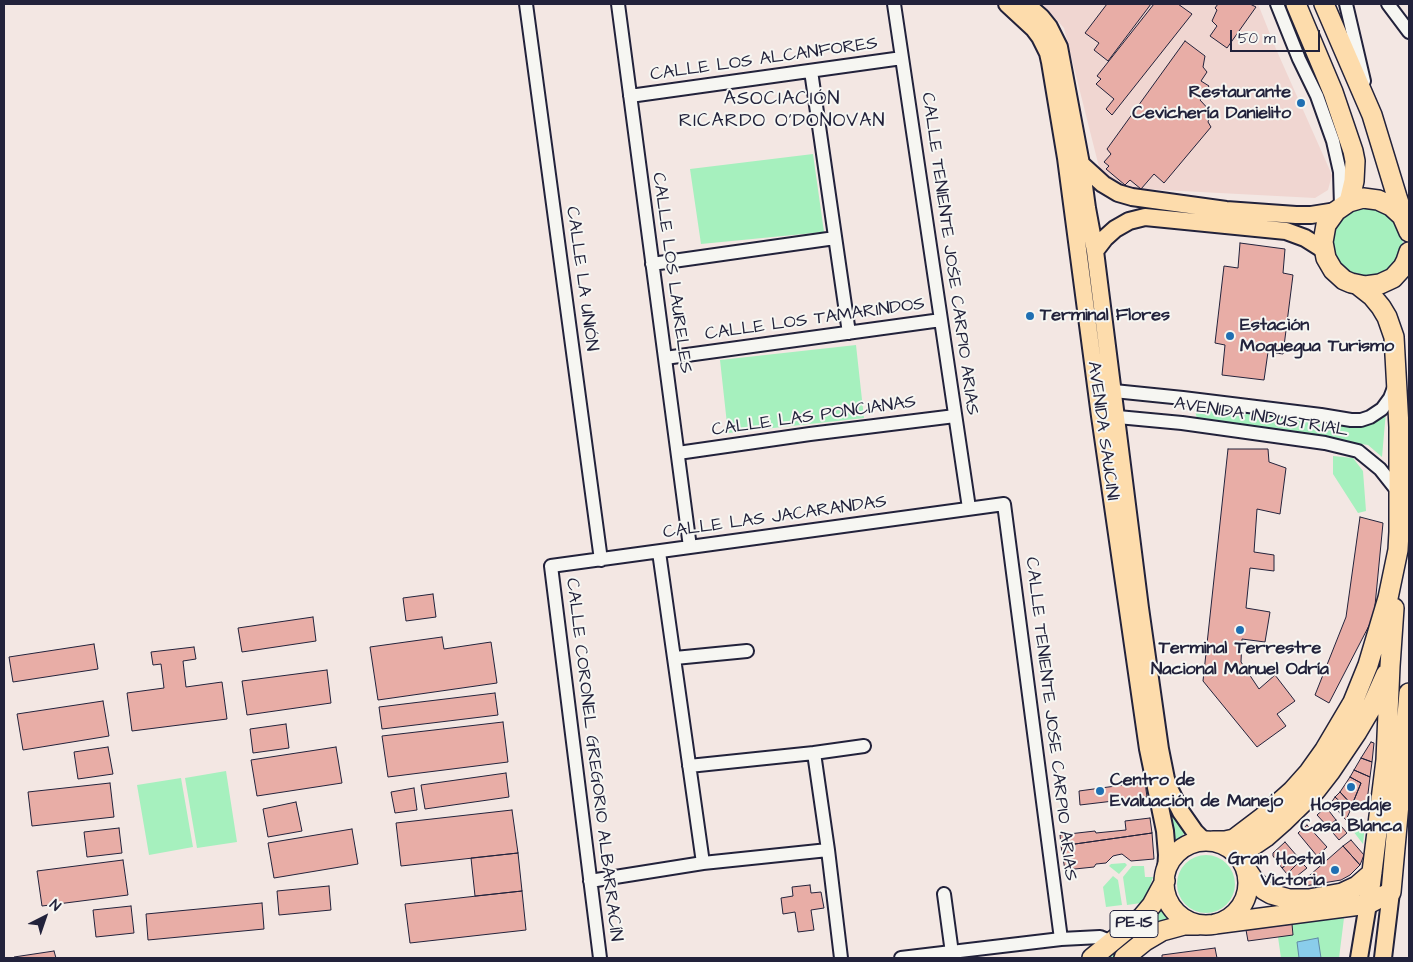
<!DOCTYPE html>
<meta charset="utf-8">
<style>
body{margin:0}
#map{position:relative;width:1413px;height:962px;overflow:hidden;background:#f3e7e3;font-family:"Architects Daughter",sans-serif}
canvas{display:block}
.frame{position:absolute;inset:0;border:5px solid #22223b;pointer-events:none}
.north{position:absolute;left:20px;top:892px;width:50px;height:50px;-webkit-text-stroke:4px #f6f6f2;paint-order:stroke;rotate:41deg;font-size:14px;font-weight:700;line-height:20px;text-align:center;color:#22223b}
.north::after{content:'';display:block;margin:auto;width:18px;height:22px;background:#22223b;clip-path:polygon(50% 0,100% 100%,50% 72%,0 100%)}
.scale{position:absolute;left:1230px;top:30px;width:90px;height:22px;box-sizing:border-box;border:2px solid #22223b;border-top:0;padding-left:6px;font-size:15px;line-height:18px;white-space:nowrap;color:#22223b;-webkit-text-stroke:4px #f6f6f2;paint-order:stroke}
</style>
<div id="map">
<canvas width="1413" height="962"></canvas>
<div class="frame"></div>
<div class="north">N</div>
<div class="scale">50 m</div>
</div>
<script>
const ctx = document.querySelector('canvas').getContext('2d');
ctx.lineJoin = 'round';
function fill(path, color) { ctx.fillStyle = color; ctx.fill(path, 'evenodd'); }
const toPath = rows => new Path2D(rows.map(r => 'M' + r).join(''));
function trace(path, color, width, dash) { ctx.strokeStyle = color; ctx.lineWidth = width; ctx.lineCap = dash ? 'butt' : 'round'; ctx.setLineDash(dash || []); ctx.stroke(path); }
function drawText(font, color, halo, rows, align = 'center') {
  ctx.font = font + ' "Architects Daughter",sans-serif'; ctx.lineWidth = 4; ctx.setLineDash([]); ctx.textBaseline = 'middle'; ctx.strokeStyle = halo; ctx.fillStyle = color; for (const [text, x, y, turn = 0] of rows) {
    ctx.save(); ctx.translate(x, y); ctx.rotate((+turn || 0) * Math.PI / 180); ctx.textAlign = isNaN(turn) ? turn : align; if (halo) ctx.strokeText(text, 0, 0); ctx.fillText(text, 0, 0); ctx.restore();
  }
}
const built = toPath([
 [1042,4,1258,4,1276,49,1332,175,1328,190,1315,198,1124,188,1110,180,1099,167,1064,28]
]);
const green = toPath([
 [813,154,824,232,701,244,690,169],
 [1369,206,1380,209,1397,223,1402,233,1403,245,1402,254,1388,272,1373,279,1347,273,1337,263,1331,247,1332,233,1338,222,1346,214,1357,208],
 [856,345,864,418,728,433,720,360],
 [1193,405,1362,424,1386,411,1382,457,1368,445,1197,418],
 [1333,456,1353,458,1363,471,1366,511,1358,513,1333,474],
 [226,771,237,842,197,848,185,778],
 [181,778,193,847,149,855,137,785],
 [1160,780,1186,832,1175,842],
 [1365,825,1363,844,1350,827],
 '1177 884a29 29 0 1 1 58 0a29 29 0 1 1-58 0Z',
 [1125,863,1127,865,1119,874,1109,866,1111,864],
 [1132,866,1144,866,1145,877,1153,877,1149,889,1141,903,1127,905,1123,877],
 [1113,876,1118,880,1122,905,1106,907,1103,887],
 [1163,906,1175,920,1115,958,1104,958,1158,914],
 [1344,918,1339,958,1281,958,1278,937,1292,924]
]);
const water = toPath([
 [1318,938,1321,958,1299,958,1297,942,1318,938]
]);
const building = toPath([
 [1107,4,1151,4,1108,61,1094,50,1099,43,1085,33,1107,4],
 [1154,4,1178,4,1192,14,1112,115,1106,109,1114,99,1096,84,1101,79,1097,76,1154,4],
 [1218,4,1250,4,1256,7,1227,48,1210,36,1217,26,1212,21,1217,10,1215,8,1218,4],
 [1185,41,1205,56,1203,67,1207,72,1201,81,1209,86,1200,100,1211,112,1208,122,1211,127,1164,183,1154,174,1141,189,1130,180,1125,185,1106,169,1109,166,1104,162,1111,154,1107,149,1185,41],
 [1240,243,1285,249,1283,273,1293,275,1283,354,1268,352,1264,380,1222,375,1225,345,1215,343,1224,266,1238,268,1240,243],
 [1228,449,1268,449,1269,462,1286,468,1280,514,1257,509,1254,552,1274,555,1274,571,1250,568,1246,608,1270,612,1265,642,1242,639,1241,662,1259,689,1275,675,1295,701,1277,714,1286,726,1257,747,1203,681,1228,449],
 [1360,517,1383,523,1374,616,1329,703,1315,695,1346,617,1360,517],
 [433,594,436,617,406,621,403,598,433,594],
 [313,617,316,641,242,652,238,628,313,617],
 [442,637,444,649,491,642,497,683,378,700,370,647,442,637],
 [94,644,98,669,13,682,9,657,94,644],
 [194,647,196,659,183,661,186,687,222,682,227,719,132,731,127,693,164,688,161,664,153,665,151,652,194,647],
 [327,670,331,703,247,715,242,681,327,670],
 [495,693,498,715,382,729,379,707,495,693],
 [103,701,109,736,23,750,17,714,103,701],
 [503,722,508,762,388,777,382,736,503,722],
 [286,724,289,748,253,753,250,729,286,724],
 [1371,742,1374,743,1372,762,1361,758,1371,742],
 [108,747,113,774,78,779,74,752,108,747],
 [336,747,342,783,257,796,251,760,336,747],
 [1361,758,1372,762,1370,777,1354,770,1361,758],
 [1354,770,1370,777,1366,810,1352,805,1361,783,1350,777,1354,770],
 [506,773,509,797,425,809,421,785,506,773],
 [1350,777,1361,783,1352,805,1340,792,1350,777],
 [1145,782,1147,797,1080,805,1079,791,1145,782],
 [110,783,114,817,32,826,28,792,110,783],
 [414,788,417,810,395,813,391,792,414,788],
 [1340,792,1352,805,1350,811,1335,797,1340,792],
 [1335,797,1350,811,1346,820,1331,803,1335,797],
 [296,802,302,831,268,837,263,809,296,802],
 [1326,807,1336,820,1328,827,1317,815,1326,807],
 [512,810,518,853,401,866,396,823,512,810],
 [1150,818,1152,833,1061,846,1060,835,1095,831,1096,833,1126,830,1125,821,1150,818],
 [1336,820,1347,833,1339,840,1328,827,1336,820],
 [1307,825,1327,847,1317,856,1298,833,1307,825],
 [119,828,122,853,87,857,84,832,119,828],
 [352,829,358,864,274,878,268,843,352,829],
 [1152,833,1154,859,1131,861,1122,854,1117,855,1113,856,1106,863,1096,864,1094,867,1065,870,1061,846,1152,833],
 [1351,840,1364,855,1360,865,1343,846,1351,840],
 [1285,842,1297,856,1282,868,1273,856,1273,853,1285,842],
 [1343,846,1360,865,1350,875,1341,880,1305,886,1302,882,1343,846],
 [518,853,522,891,475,896,471,858,518,853],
 [1297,856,1300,861,1287,874,1282,868,1297,856],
 [123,860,128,895,42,906,37,871,123,860],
 [1300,861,1307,868,1292,880,1287,874,1300,861],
 [810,885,811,893,821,892,824,908,811,910,814,930,798,932,795,912,783,914,781,898,793,896,792,887,810,885],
 [329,886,331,910,279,915,277,891,329,886],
 [522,891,526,930,410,943,405,904,522,891],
 [262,903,264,929,148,940,146,914,262,903],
 [131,906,134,933,96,937,93,910,131,906],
 [1292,924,1293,935,1248,941,1246,930,1292,924],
 [1215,948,1217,958,1162,958,1162,955,1215,948],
 [54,951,56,958,15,958,14,957,54,951]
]);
const minor = toPath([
 [526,4,601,560],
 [618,4,690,547],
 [894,4,969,508],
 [1277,4,1299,59,1317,96,1333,141,1340,172,1341,206],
 [1346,4,1364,81],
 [1388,4,1409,32],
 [811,71,849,333],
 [630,96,902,58],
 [652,264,835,238],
 [665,358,941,320],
 [1104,391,1114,391,1183,398,1321,415,1351,420,1361,420,1370,417,1382,409,1390,398,1395,385],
 [1107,416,1182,423,1325,443,1358,451,1380,469,1399,493],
 [678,453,810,434,955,416],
 [659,552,703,863],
 [675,658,747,651],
 [814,753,828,850,841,958],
 [689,766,814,753,864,746],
 [590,881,703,863,828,850],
 [944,894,952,953],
 [600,958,551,566,1004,504,1061,939],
 [901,958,1061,939,1100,937,1112,942]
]);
const major = toPath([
 [1007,4,1034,29,1040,37,1048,53,1050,62,1066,158,1100,416,1148,749,1165,831,1167,855,1166,873],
 [1026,4,1041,17,1049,27,1059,47,1081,164,1087,208,1095,251,1140,608,1160,749,1166,779,1170,790,1181,812,1195,832,1204,841],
 [1081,164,1103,184,1118,193,1132,197,1226,210,1296,215,1311,215,1336,211],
 [1095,251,1105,238,1115,229,1129,221,1145,217,1286,231,1305,238,1324,250],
 [1359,958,1368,904],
 [1383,958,1391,892]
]);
const highway = toPath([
 [1296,4,1333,92,1353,151,1355,161,1354,181,1349,202],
 [1324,4,1372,115,1397,197,1404,218],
 [1409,232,1402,216,1391,206,1378,200,1363,198,1349,202,1336,211,1326,225,1323,242,1326,258,1333,270,1344,280,1351,283,1365,286,1380,284,1393,278,1403,267,1406,261,1409,252],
 [1213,841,1225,841,1234,839,1263,817,1292,791,1309,772,1324,751,1353,702,1368,665,1388,598,1398,550,1399,532,1399,427,1394,337,1387,317,1381,307,1372,296,1358,285],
 '1164 883a42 42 0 1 1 84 0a42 42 0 1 1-84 0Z',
 [1238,856,1266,837,1283,822,1316,790,1330,772,1357,732,1370,710,1386,674],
 [1245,867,1253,879,1264,890,1271,894,1289,899,1309,899,1342,893,1357,886,1372,873],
 [1368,904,1386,760,1390,666,1394,608],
 [1215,924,1368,904,1391,892,1409,693],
 [1092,958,1142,917,1152,905,1165,881],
 [1124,958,1145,941,1162,931,1184,925,1198,925]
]);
const markers = [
 [1301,103,5,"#1f6fb2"],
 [1030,316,5,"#1f6fb2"],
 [1230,336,5,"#1f6fb2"],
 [1240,630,5,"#1f6fb2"],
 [1351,787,5,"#1f6fb2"],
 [1100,791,5,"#1f6fb2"],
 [1335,870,5,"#1f6fb2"]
];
const shields = [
 [1134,924,48]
];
const shieldNames = [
 ["PE-1S",1134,924]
];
const streetNames = [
 ["CALLE LOS ALCANFORES",764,60,-8],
 ["CALLE TENIENTE JOŚE CARPIO ARIAS",949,254,82],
 ["CALLE LOS LAURELES",671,273,82],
 ["CALLE LA UNIÓN",581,279,82],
 ["CALLE LOS TAMARINDOS",815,320,-8],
 ["CALLE LAS PONCIANAS",814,417,-8],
 ["AVENIDA INDUSTRIAL",1261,418,9],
 ["AVENIDA SAUCINI",1102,431,82],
 ["CALLE LAS JACARANDAS",775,518,-8],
 ["CALLE TENIENTE JOŚE CARPIO ARIAS",1050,719,83],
 ["CALLE CORONEL GREGORIO ALBARRACÍN",593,760,83]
];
const poiNames = [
 ["Restaurante",1291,93,"right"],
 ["Cevichería Danielito",1291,114,"right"],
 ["Terminal Flores",1040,316],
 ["Estación",1240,326],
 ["Moquegua Turismo",1240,347],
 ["Terminal Terrestre",1240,649,"center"],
 ["Nacional Manuel Odría",1240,670,"center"],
 ["Centro de",1110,781],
 ["Evaluación de Manejo",1110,802],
 ["Hospedaje",1351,806,"center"],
 ["Casa Blanca",1351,827,"center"],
 ["Gran Hostal",1325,860,"right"],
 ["Victoria",1325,881,"right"]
];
const neighbourhoodNames = [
 ["ASOCIACIÓN",782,100],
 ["RICARDO O'DONOVAN",782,122]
];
fill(built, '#f0d6d1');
fill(green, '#a6f0be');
fill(water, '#8acdeb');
trace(water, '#6089a5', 1);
fill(building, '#e8ada6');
trace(building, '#22223b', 1);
trace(minor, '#22223b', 16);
trace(major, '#22223b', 20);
trace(highway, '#22223b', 22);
trace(minor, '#f6f6f2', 12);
trace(major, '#fddcac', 16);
trace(highway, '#fddcac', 19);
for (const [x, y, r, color] of markers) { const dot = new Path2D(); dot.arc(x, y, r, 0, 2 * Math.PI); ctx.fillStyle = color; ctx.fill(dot); trace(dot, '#f6f6f2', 2); }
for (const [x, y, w] of shields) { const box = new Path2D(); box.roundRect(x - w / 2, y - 13.5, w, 27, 4); ctx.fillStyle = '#f6f6f2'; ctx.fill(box); trace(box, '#22223b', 1); }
drawText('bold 16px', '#22223b', null, shieldNames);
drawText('18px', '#22223b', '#f6f6f2', streetNames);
drawText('bold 18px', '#22223b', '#f6f6f2', poiNames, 'left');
ctx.letterSpacing = '1px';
drawText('19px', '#22223b', '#f6f6f2', neighbourhoodNames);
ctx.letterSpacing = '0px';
</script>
